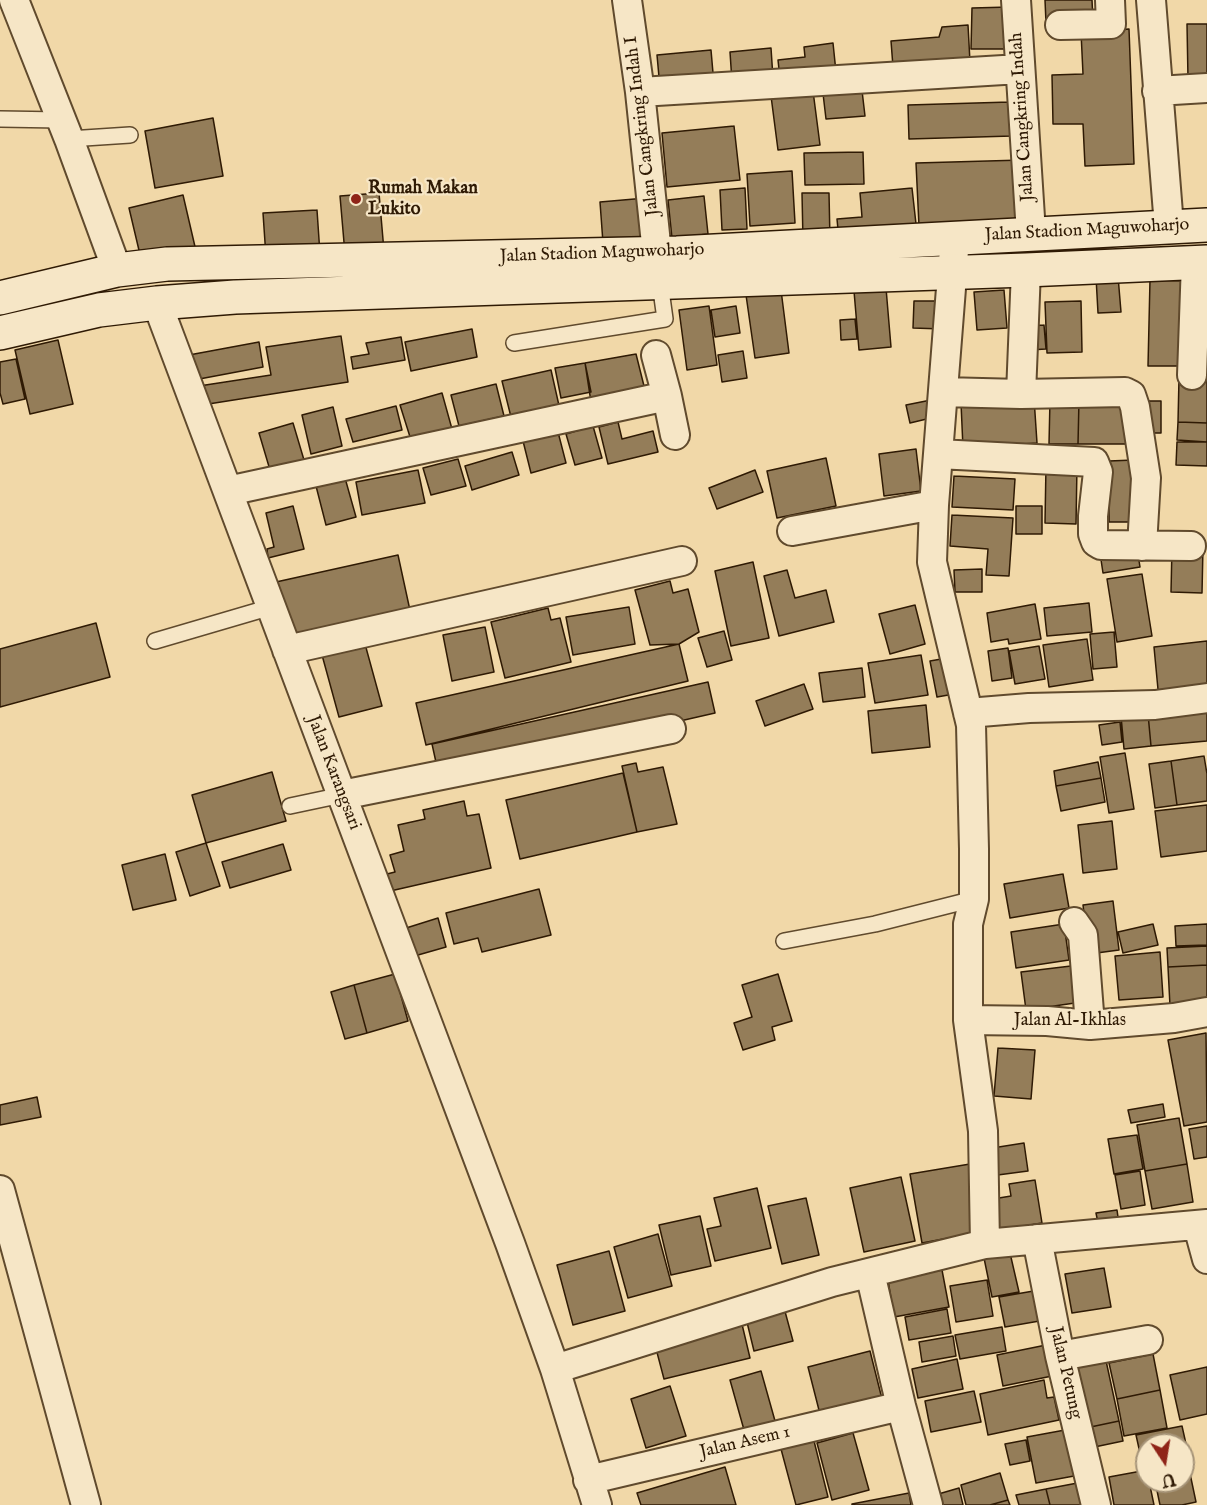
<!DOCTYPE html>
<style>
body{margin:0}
#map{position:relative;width:1207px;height:1505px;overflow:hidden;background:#f1d8a8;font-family:"IM FELL English",serif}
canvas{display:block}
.north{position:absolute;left:1135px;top:1433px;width:60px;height:60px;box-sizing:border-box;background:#f6e6c6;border:2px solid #a69478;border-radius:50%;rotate:168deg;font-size:16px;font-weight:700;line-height:24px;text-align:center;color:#2f1a04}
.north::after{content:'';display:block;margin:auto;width:21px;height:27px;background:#8f2418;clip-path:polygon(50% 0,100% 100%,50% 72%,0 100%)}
</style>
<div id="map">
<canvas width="1207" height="1505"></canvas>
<div class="north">U</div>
</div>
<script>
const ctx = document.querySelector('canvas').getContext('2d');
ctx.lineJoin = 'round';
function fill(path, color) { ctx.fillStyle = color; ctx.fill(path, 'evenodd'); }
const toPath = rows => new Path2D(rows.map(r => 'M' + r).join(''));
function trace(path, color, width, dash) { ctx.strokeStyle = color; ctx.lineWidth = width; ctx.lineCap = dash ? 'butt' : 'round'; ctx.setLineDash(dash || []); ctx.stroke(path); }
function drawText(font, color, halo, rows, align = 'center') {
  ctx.font = font + ' "IM FELL English",serif'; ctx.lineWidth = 4.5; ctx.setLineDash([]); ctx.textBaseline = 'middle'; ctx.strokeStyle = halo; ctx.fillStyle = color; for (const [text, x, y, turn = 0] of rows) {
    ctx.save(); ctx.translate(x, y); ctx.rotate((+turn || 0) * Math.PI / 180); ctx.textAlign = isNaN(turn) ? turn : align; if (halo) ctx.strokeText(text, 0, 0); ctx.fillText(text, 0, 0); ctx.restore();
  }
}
const building = toPath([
 [1045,0,1092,0,1093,21,1046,23,1045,0],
 [1010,7,1010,49,971,49,972,8,1010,7],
 [1187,24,1207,24,1207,78,1188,79,1187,24],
 [968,25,970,62,893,67,891,41,939,37,942,27,968,25],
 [1129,29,1134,164,1085,166,1083,124,1053,124,1052,75,1083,74,1081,32,1129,29],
 [833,43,836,72,780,79,778,60,805,57,804,47,833,43],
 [771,48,773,78,732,82,730,52,771,48],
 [711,50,713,73,660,88,657,55,711,50],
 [861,82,865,116,826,119,822,85,861,82],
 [813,91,820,145,778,150,771,96,813,91],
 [1010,102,1012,136,909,139,908,105,1010,102],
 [213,118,223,176,155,188,145,131,213,118],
 [734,126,740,180,667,187,662,133,734,126],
 [863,152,864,184,805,185,804,153,863,152],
 [1023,160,1027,221,919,226,916,163,1023,160],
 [792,171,795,223,750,226,747,174,792,171],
 [745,188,747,229,722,230,720,190,745,188],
 [912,188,917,233,839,240,837,219,862,217,860,193,912,188],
 [379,193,384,251,345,254,340,196,379,193],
 [802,193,829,193,830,240,803,241,802,193],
 [183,195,196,251,142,263,129,208,183,195],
 [704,196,708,234,672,238,668,200,704,196],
 [646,198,649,239,603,243,600,202,646,198],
 [317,210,320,254,266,257,263,213,317,210],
 [1118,276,1121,312,1098,313,1096,277,1118,276],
 [1150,280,1188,281,1187,366,1148,366,1150,280],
 [886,288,891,347,859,350,854,291,886,288],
 [781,290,789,353,755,358,746,295,781,290],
 [1004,290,1007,328,977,330,974,292,1004,290],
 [914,301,943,301,942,329,913,328,914,301],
 [1081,301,1082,352,1047,353,1045,302,1081,301],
 [709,306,717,365,687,370,679,310,709,306],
 [736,306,740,333,715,337,711,310,736,306],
 [855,319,857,339,841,340,840,320,855,319],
 [1044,325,1046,349,1029,350,1028,326,1044,325],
 [472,329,477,357,411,371,405,342,472,329],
 [341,336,348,382,202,405,199,386,271,375,266,347,341,336],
 [401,337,405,360,353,369,351,357,369,354,366,343,401,337],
 [58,340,73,404,30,414,15,350,58,340],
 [259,342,263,367,194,380,189,355,259,342],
 [743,351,747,378,722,382,718,355,743,351],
 [636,354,645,390,591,402,585,363,636,354],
 [16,359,25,399,3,404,0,393,0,362,16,359],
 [585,363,591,392,561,398,555,368,585,363],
 [551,370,560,410,512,421,502,381,551,370],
 [1179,378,1207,379,1207,423,1178,422,1179,378],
 [496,384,504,416,459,426,451,395,496,384],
 [442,393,452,429,411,440,400,405,442,393],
 [1034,398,1037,443,963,448,961,403,1034,398],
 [931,400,935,417,910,423,906,405,931,400],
 [1050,400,1079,400,1078,444,1049,444,1050,400],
 [1079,400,1130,401,1129,444,1078,444,1079,400],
 [1140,401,1161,401,1161,433,1140,433,1140,401],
 [396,406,402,430,353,442,346,419,396,406],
 [333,407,342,446,311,454,302,415,333,407],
 [618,422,622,439,653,431,658,452,608,464,599,427,618,422],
 [1178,422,1207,423,1207,442,1177,440,1178,422],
 [293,423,304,460,270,470,259,433,293,423],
 [593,426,602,458,575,465,566,434,593,426],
 [558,432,566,463,531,473,523,441,558,432],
 [1177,442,1207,442,1207,466,1176,465,1177,442],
 [916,449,921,491,884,496,879,454,916,449],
 [512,452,519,475,472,490,465,466,512,452],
 [826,458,836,506,777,518,767,471,826,458],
 [458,459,466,486,431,495,423,468,458,459],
 [1134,460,1134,522,1109,522,1109,461,1134,460],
 [1046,465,1077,466,1076,524,1045,523,1046,465],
 [418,470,425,503,362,515,356,482,418,470],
 [755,470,763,492,717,509,709,488,755,470],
 [954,476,1015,479,1013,510,952,507,954,476],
 [345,478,356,517,326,525,316,486,345,478],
 [293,506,304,549,268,558,267,549,274,547,266,513,293,506],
 [1016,506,1042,506,1042,534,1016,534,1016,506],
 [952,515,1013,518,1009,576,986,575,988,549,950,546,952,515],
 [1172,547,1203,547,1202,593,1171,592,1172,547],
 [1137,548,1140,567,1103,573,1100,553,1137,548],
 [398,555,411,615,290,642,276,582,398,555],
 [753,562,769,638,731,646,715,571,753,562],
 [982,569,982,592,955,592,954,570,982,569],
 [787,570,795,598,826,590,834,622,779,636,764,576,787,570],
 [1142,574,1152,636,1117,642,1107,579,1142,574],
 [670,581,673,593,688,589,699,632,679,644,650,645,635,590,670,581],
 [1089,603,1092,632,1047,636,1044,608,1089,603],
 [1035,604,1041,639,1009,644,1008,639,991,642,987,613,1035,604],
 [915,605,925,644,890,654,879,614,915,605],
 [629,607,635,644,573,655,566,617,629,607],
 [548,608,551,620,560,618,571,662,505,678,491,622,548,608],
 [96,623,110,677,0,707,0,649,96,623],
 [485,627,494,672,452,681,443,635,485,627],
 [724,631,732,660,707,667,698,638,724,631],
 [1114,632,1117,667,1093,669,1090,634,1114,632],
 [1087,639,1093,680,1049,687,1043,645,1087,639],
 [1207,641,1207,695,1159,700,1154,647,1207,641],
 [365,644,382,706,339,717,322,655,365,644],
 [679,644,688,681,426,745,416,703,679,644],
 [1039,646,1045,679,1015,684,1009,651,1039,646],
 [1008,648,1012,678,992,681,988,651,1008,648],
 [921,655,928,695,875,703,868,663,921,655],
 [947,658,954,694,937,697,930,661,947,658],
 [862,668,865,697,823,702,819,673,862,668],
 [708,682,715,713,439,776,432,744,708,682],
 [804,684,813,709,765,726,756,701,804,684],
 [926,705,930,747,872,753,868,711,926,705],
 [1207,708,1207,741,1151,746,1148,714,1207,708],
 [1148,714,1151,746,1124,749,1121,716,1148,714],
 [1120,722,1122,742,1102,745,1099,725,1120,722],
 [1125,753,1134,809,1109,813,1100,757,1125,753],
 [1204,756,1207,774,1207,801,1177,805,1171,761,1204,756],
 [1171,761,1177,805,1155,808,1149,764,1171,761],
 [1098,762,1101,778,1056,786,1054,771,1098,762],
 [636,763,638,772,663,767,677,824,637,832,622,766,636,763],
 [272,772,286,821,206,843,192,795,272,772],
 [623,773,637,832,520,859,506,800,623,773],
 [1101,778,1105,802,1061,811,1056,786,1101,778],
 [464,801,467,816,479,814,491,868,386,892,383,875,395,872,390,855,404,851,398,825,425,819,423,810,464,801],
 [1207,805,1207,851,1161,857,1155,811,1207,805],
 [1112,821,1117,869,1083,873,1078,825,1112,821],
 [206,843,220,886,190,896,176,852,206,843],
 [283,844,291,870,230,888,222,862,283,844],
 [165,854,176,900,133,910,122,865,165,854],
 [1063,874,1069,908,1010,918,1004,884,1063,874],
 [539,889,551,935,482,952,478,938,454,944,446,913,539,889],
 [1113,901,1119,950,1089,954,1083,905,1113,901],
 [438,918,446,947,411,957,403,929,438,918],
 [1064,924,1069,960,1016,968,1011,932,1064,924],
 [1153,924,1158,945,1123,953,1118,932,1153,924],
 [1207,924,1207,945,1176,946,1175,926,1207,924],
 [1207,946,1207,965,1168,967,1167,948,1207,946],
 [1160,952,1163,997,1119,1000,1115,956,1160,952],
 [1207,965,1207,1004,1170,1006,1168,967,1207,965],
 [1071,966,1075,1003,1026,1010,1021,972,1071,966],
 [395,974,408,1021,367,1033,354,985,395,974],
 [778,974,792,1021,772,1027,775,1040,743,1050,734,1023,752,1017,742,985,778,974],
 [354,985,367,1033,345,1039,331,992,354,985],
 [1206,1033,1207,1122,1184,1126,1168,1040,1206,1033],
 [998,1048,1035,1050,1031,1099,994,1096,998,1048],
 [37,1097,41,1117,0,1125,0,1105,37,1097],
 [1163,1104,1165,1117,1131,1123,1128,1110,1163,1104],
 [1179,1118,1187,1164,1145,1171,1137,1125,1179,1118],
 [1207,1126,1207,1157,1194,1159,1189,1129,1207,1126],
 [1137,1135,1143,1169,1114,1174,1108,1139,1137,1135],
 [1024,1143,1028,1171,990,1176,986,1149,1024,1143],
 [970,1164,981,1232,922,1243,910,1174,970,1164],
 [1187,1164,1193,1202,1152,1209,1145,1171,1187,1164],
 [1140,1171,1145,1205,1121,1209,1115,1175,1140,1171],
 [901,1177,915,1241,864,1252,850,1188,901,1177],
 [1035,1180,1042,1223,998,1230,993,1199,1011,1196,1009,1184,1035,1180],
 [757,1188,771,1248,715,1261,707,1229,721,1226,714,1198,757,1188],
 [806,1198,819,1255,782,1264,768,1206,806,1198],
 [1117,1210,1119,1224,1099,1228,1096,1213,1117,1210],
 [700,1216,711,1266,671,1275,659,1225,700,1216],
 [658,1234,672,1286,628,1298,614,1247,658,1234],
 [609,1251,625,1311,573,1325,557,1265,609,1251],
 [1010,1253,1019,1292,992,1297,984,1258,1010,1253],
 [1104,1268,1111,1307,1072,1313,1065,1274,1104,1268],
 [942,1270,949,1307,894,1317,888,1280,942,1270],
 [987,1280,993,1316,956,1322,950,1286,987,1280],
 [1045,1289,1051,1319,1005,1327,999,1297,1045,1289],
 [783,1304,793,1341,754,1351,745,1314,783,1304],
 [947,1309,951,1333,909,1340,905,1317,947,1309],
 [741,1320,750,1358,664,1379,654,1341,741,1320],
 [1002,1327,1006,1351,960,1359,955,1335,1002,1327],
 [953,1336,956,1356,922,1362,919,1342,953,1336],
 [1051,1344,1057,1375,1003,1386,997,1355,1051,1344],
 [870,1351,883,1403,821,1418,808,1367,870,1351],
 [1153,1354,1160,1390,1117,1399,1109,1363,1153,1354],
 [1105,1356,1119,1421,1081,1429,1067,1364,1105,1356],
 [957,1359,963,1389,918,1398,912,1369,957,1359],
 [1207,1367,1207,1414,1180,1420,1170,1375,1207,1367],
 [761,1371,777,1428,746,1437,730,1380,761,1371],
 [1044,1380,1047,1398,1054,1397,1059,1420,988,1435,980,1394,1044,1380],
 [670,1386,686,1436,646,1448,631,1399,670,1386],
 [1160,1390,1167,1428,1124,1436,1117,1399,1160,1390],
 [974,1391,981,1422,931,1432,925,1401,974,1391],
 [1119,1421,1123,1441,1085,1449,1081,1429,1119,1421],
 [1182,1426,1188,1453,1183,1454,1183,1445,1147,1445,1147,1461,1142,1462,1136,1435,1182,1426],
 [1065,1430,1074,1476,1036,1483,1027,1437,1065,1430],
 [853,1433,869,1490,832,1500,817,1443,853,1433],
 [1026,1440,1030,1461,1010,1465,1005,1444,1026,1440],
 [814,1441,828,1497,796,1505,781,1449,814,1441],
 [1188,1464,1196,1502,1182,1505,1160,1505,1155,1481,1183,1481,1183,1465,1188,1464],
 [725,1467,736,1505,641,1505,637,1493,725,1467],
 [1147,1470,1147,1481,1149,1481,1154,1505,1114,1505,1109,1477,1147,1470],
 [1000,1473,1008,1500,990,1505,966,1505,961,1485,1000,1473],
 [1088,1481,1093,1505,1050,1505,1046,1489,1088,1481],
 [959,1488,963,1505,938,1505,935,1495,959,1488],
 [1046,1489,1050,1505,1019,1505,1016,1495,1046,1489],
 [909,1493,911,1505,852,1505,852,1504,909,1493],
 [1008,1500,1010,1505,990,1505,1008,1500]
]);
const service = toPath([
 [0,119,61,120],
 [69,139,130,135],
 [514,343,665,319,660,283],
 [155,641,271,607],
 [290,806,342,795],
 [784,941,875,924,974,899]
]);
const minor = toPath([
 [14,0,69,139,117,270],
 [627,0,640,92,657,253],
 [1016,0,1031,233],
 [1151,0,1169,226],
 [1060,25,1111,24,1110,0],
 [1157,91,1207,88],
 [640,92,1020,69],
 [954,250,934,505,932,562,971,725,974,849,974,899,968,924,968,1020,983,1131,985,1244],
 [157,303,510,1243,555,1369,597,1505],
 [656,355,667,396],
 [1192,375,1196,262],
 [943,392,1021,394,1125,392,1131,395,1135,407,1146,478,1142,546],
 [1021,394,1026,270],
 [938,454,1094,462,1098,472,1093,516,1093,534,1096,542,1101,545,1191,546],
 [228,491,667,396,675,435],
 [792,531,934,505],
 [287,650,682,561],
 [968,713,1029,708,1155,705,1207,698],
 [342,795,671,729],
 [1074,922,1083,935,1090,1025],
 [968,1020,1047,1021,1090,1025,1174,1018,1207,1012],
 [0,1190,86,1505],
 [1198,1226,1207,1259],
 [1037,1239,1060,1356,1096,1505],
 [870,1273,901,1406,928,1505],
 [1060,1356,1148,1340],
 [555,1369,832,1282,985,1244,1207,1224],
 [588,1480,901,1406]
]);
const secondary = toPath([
 [0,298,117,270,167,264,677,253,1207,225],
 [0,333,99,310,157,303,235,297,1026,270,1207,262]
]);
const markers = [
 [356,199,6,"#8f2418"]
];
const streetNames = [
 ["Jalan Cangkring Indah",1023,117,-94],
 ["Jalan Cangkring Indah I",643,126,-97],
 ["Jalan Stadion Maguwoharjo",1087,231,-3],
 ["Jalan Stadion Maguwoharjo",602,254,-2],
 ["Jalan Karangsari",333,773,69],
 ["Jalan Al-Ikhlas",1070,1021],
 ["Jalan Petung",1065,1373,77],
 ["Jalan Asem 1",745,1443,-13]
];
const poiNames = [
 ["Rumah Makan",368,189],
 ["Lukito",368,210]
];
fill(building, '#947d59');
trace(building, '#2f1a04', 1.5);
trace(service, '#604a2d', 18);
trace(minor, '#604a2d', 32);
trace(secondary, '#2f1a04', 36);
trace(service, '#f6e6c6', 15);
trace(minor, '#f6e6c6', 28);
trace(secondary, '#f6e6c6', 33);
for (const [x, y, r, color] of markers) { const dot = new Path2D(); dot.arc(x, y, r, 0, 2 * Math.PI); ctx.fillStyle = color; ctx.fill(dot); trace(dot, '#f6e6c6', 2); }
drawText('18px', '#2f1a04', '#f6e6c6', streetNames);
drawText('bold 18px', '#2f1a04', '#f6e6c6', poiNames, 'left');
</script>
